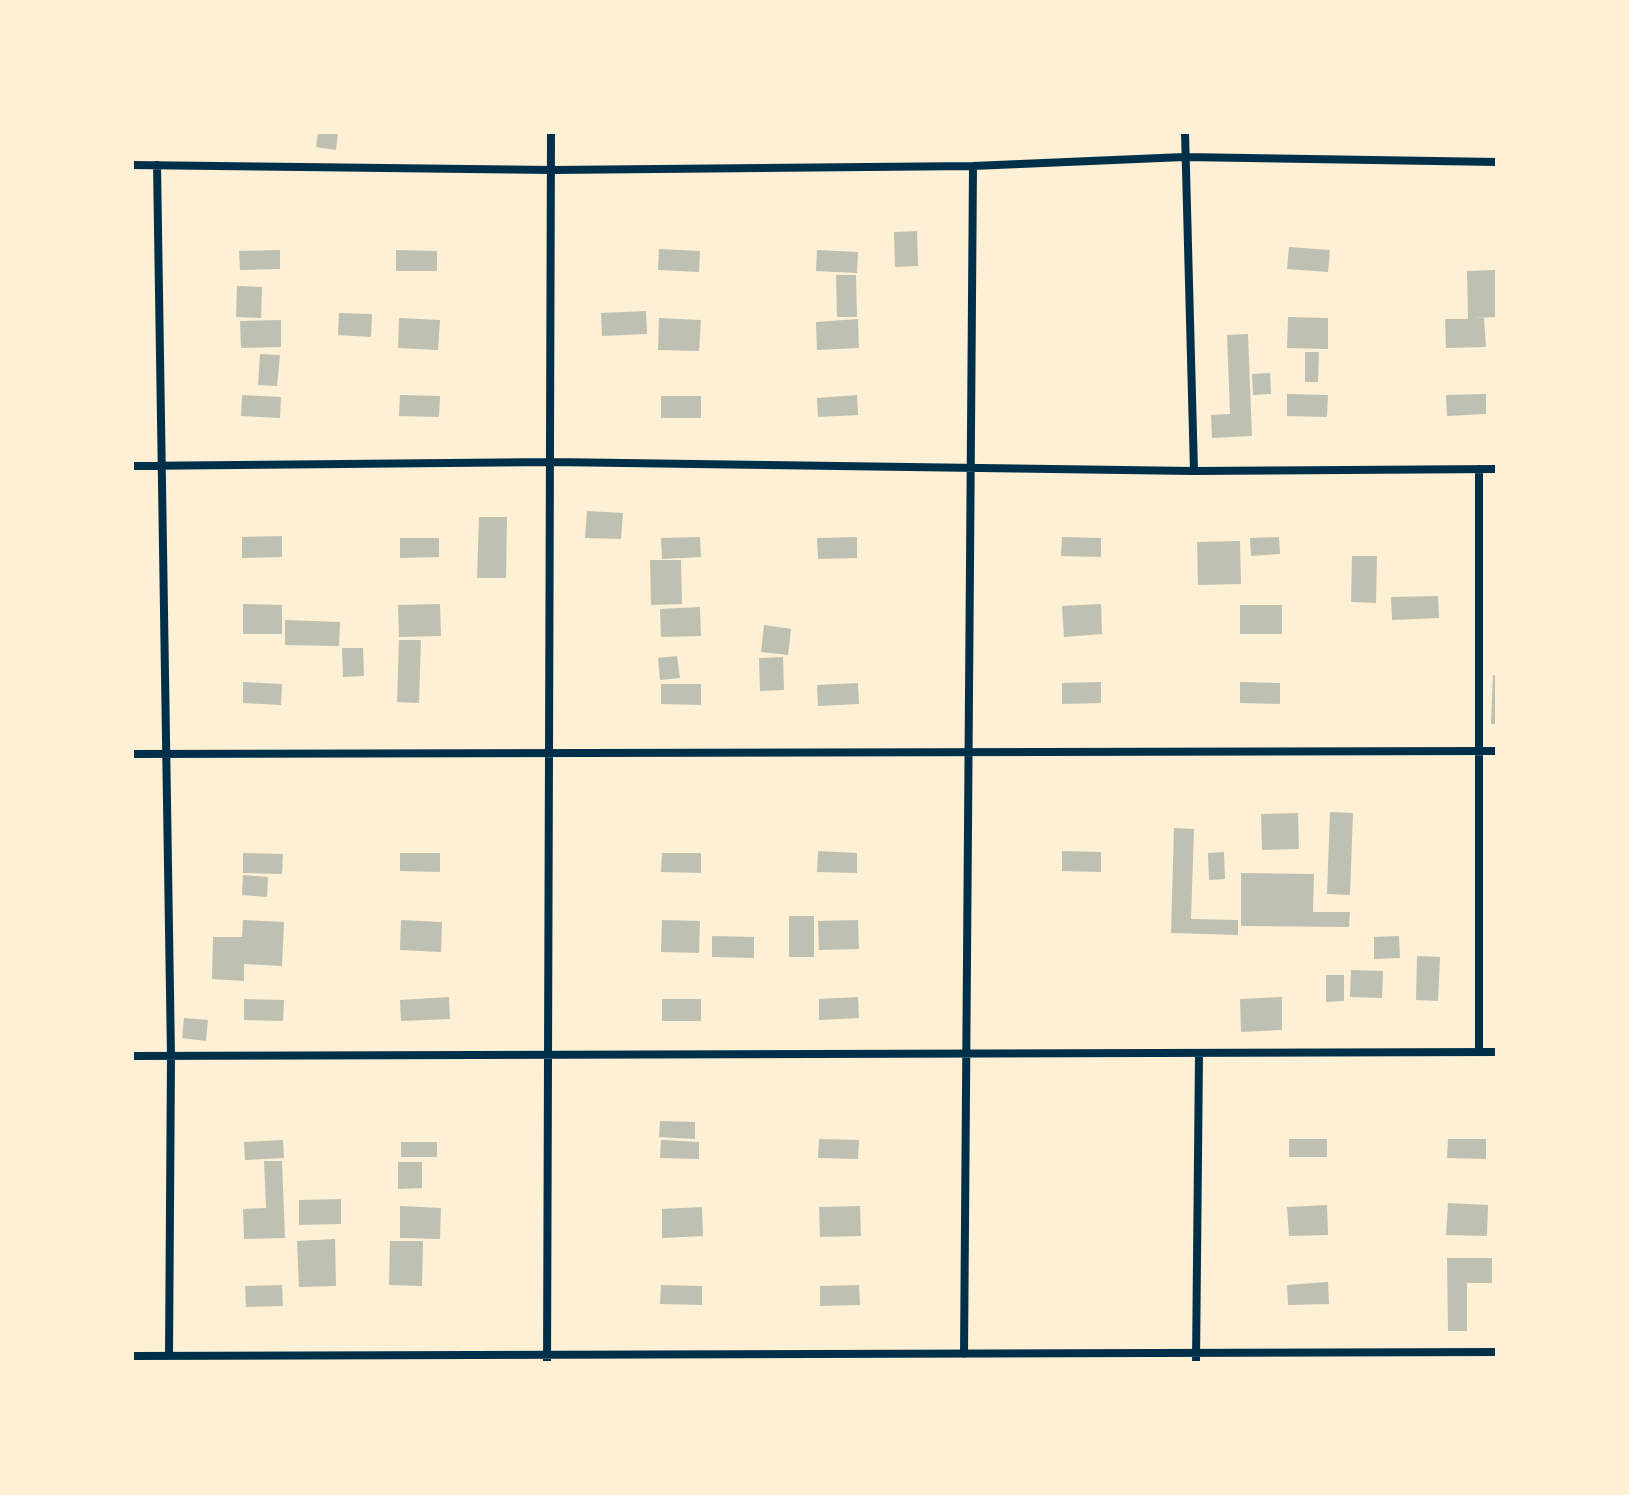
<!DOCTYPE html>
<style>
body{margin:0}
#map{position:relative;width:1629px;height:1495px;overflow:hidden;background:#fdf0d5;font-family:"Source Sans 3",sans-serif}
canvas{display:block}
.frame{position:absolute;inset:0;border:134px solid #fdf0d5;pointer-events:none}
</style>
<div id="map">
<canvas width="1629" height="1495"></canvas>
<div class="frame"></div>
</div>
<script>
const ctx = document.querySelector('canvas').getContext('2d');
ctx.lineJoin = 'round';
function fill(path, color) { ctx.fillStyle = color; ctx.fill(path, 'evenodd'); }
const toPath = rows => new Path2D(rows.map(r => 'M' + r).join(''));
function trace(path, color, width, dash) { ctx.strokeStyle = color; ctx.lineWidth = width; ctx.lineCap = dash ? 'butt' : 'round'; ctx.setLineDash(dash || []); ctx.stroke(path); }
const building = toPath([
 [318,132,338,132,336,150,316,147],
 [917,231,918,266,895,267,894,232],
 [1289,247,1330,250,1328,272,1287,269],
 [659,249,700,251,699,272,658,270],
 [280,250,280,269,240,270,239,251],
 [396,250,437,251,437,271,396,271],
 [817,250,858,252,857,273,816,271],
 [1495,270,1497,317,1473,318,1484,318,1486,347,1446,348,1445,319,1468,319,1467,271],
 [836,275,856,275,857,317,837,317],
 [237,286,262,287,261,318,236,317],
 [646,311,647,334,602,336,601,313],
 [339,313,372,314,371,337,338,335],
 [1288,317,1328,318,1328,349,1287,348],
 [399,318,440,320,438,350,398,348],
 [659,318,701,320,699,351,658,350],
 [858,319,859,348,817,350,816,322],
 [281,320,281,347,241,348,240,321],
 [1248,334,1252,436,1212,438,1211,415,1230,414,1227,335],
 [1305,352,1319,352,1318,382,1305,382],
 [260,354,280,355,277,386,258,385],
 [1270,373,1271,394,1253,395,1252,374],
 [1287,394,1328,395,1327,417,1287,416],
 [1486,394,1486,414,1447,416,1446,395],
 [242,395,281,397,280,418,241,416],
 [400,395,440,396,439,417,399,416],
 [857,395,858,415,818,417,817,398],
 [661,396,701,396,701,418,661,418],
 [587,511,623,513,621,539,585,538],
 [479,517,507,517,506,578,477,578],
 [282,536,282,557,242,558,242,537],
 [700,537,701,557,662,559,661,538],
 [857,537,857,558,818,559,817,538],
 [1062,537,1101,538,1101,557,1061,556],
 [1279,537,1280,554,1251,556,1250,538],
 [400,538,439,538,439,557,400,558],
 [1240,541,1241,584,1198,585,1197,542],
 [1352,556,1377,556,1376,603,1351,602],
 [650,560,681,560,682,604,651,605],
 [1438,596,1439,618,1392,620,1391,597],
 [243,604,282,605,282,634,243,634],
 [440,604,441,636,399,637,398,605],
 [1101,604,1102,634,1064,637,1062,606],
 [1240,605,1282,605,1282,634,1240,634],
 [700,607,701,636,661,637,660,609],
 [285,620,340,622,339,646,285,645],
 [764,625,791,629,788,655,761,652],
 [399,640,421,640,419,703,397,702],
 [342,648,363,648,364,676,343,677],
 [677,656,680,678,660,680,658,658],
 [783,657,784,690,760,691,759,658],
 [1493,675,1497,676,1497,724,1491,724],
 [243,682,282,684,281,705,243,703],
 [1101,682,1101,703,1062,704,1062,683],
 [1240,682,1280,683,1280,704,1240,703],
 [858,683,859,704,818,706,817,685],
 [661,684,701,684,701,705,661,704],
 [1330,812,1353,813,1350,895,1327,894],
 [1298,813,1299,849,1262,850,1261,814],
 [1174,828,1194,829,1191,919,1238,920,1238,935,1171,933],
 [818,851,857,853,857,873,817,872],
 [1062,851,1101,852,1101,872,1062,871],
 [1224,852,1225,879,1209,880,1208,853],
 [243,853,283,854,282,874,243,873],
 [400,853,440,853,440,872,400,871],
 [662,853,701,853,701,873,661,872],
 [1241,873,1314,874,1313,912,1350,912,1349,927,1241,926],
 [243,875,268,877,267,897,242,895],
 [789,916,814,916,814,957,789,957],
 [243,920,284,922,282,966,244,964,244,981,212,979,213,937,242,937],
 [401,920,442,922,441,952,400,950],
 [662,920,700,921,699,953,661,952],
 [858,920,859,949,819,950,818,921],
 [712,936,754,937,754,958,712,957],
 [1399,936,1400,958,1374,959,1374,937],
 [1417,956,1440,957,1438,1001,1416,1000],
 [1351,970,1383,971,1382,998,1350,997],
 [1326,975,1344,975,1344,1001,1326,1002],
 [449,997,450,1019,401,1021,400,1000],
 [858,997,859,1018,819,1020,819,999],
 [1282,997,1282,1030,1241,1032,1240,999],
 [244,999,284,1000,283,1021,244,1020],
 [662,999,701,999,701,1021,662,1021],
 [184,1018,208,1020,206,1041,182,1038],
 [660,1121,695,1122,695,1139,659,1137],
 [819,1139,859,1140,858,1159,818,1158],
 [1289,1139,1327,1139,1327,1157,1289,1157],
 [1448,1139,1486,1139,1486,1159,1447,1158],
 [283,1140,284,1158,245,1160,244,1142],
 [661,1140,699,1142,699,1159,660,1158],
 [401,1142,437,1142,437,1157,401,1157],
 [264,1161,282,1161,285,1238,244,1239,243,1209,266,1208],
 [398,1162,422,1162,422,1188,398,1189],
 [341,1199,341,1224,299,1225,299,1200],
 [1448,1203,1488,1205,1487,1236,1446,1235],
 [1327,1205,1328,1235,1289,1236,1287,1207],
 [400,1206,441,1208,440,1239,400,1238],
 [860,1206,861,1236,820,1237,819,1207],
 [702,1207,703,1236,662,1238,662,1209],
 [335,1239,336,1286,299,1287,297,1241],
 [390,1241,423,1241,422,1286,389,1285],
 [1447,1258,1492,1258,1492,1283,1467,1283,1467,1331,1448,1331],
 [1328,1282,1329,1304,1288,1305,1287,1285],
 [282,1285,283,1306,246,1307,245,1286],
 [661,1285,702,1286,702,1305,660,1304],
 [859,1285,860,1305,820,1306,820,1286]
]);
const minor = toPath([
 [1185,132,1194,471],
 [132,165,552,170,973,166,1184,157,1497,162],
 [157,165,171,1056,169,1356],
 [132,466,552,462,1194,471,1497,469],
 [1479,469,1479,1052],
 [132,754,1497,751],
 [132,1056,1497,1052],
 [964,1354,973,166],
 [132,1356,1497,1352],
 [547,1363,551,132],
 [1196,1363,1199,1054]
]);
fill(building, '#bec0b2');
trace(minor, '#003049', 8);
</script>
